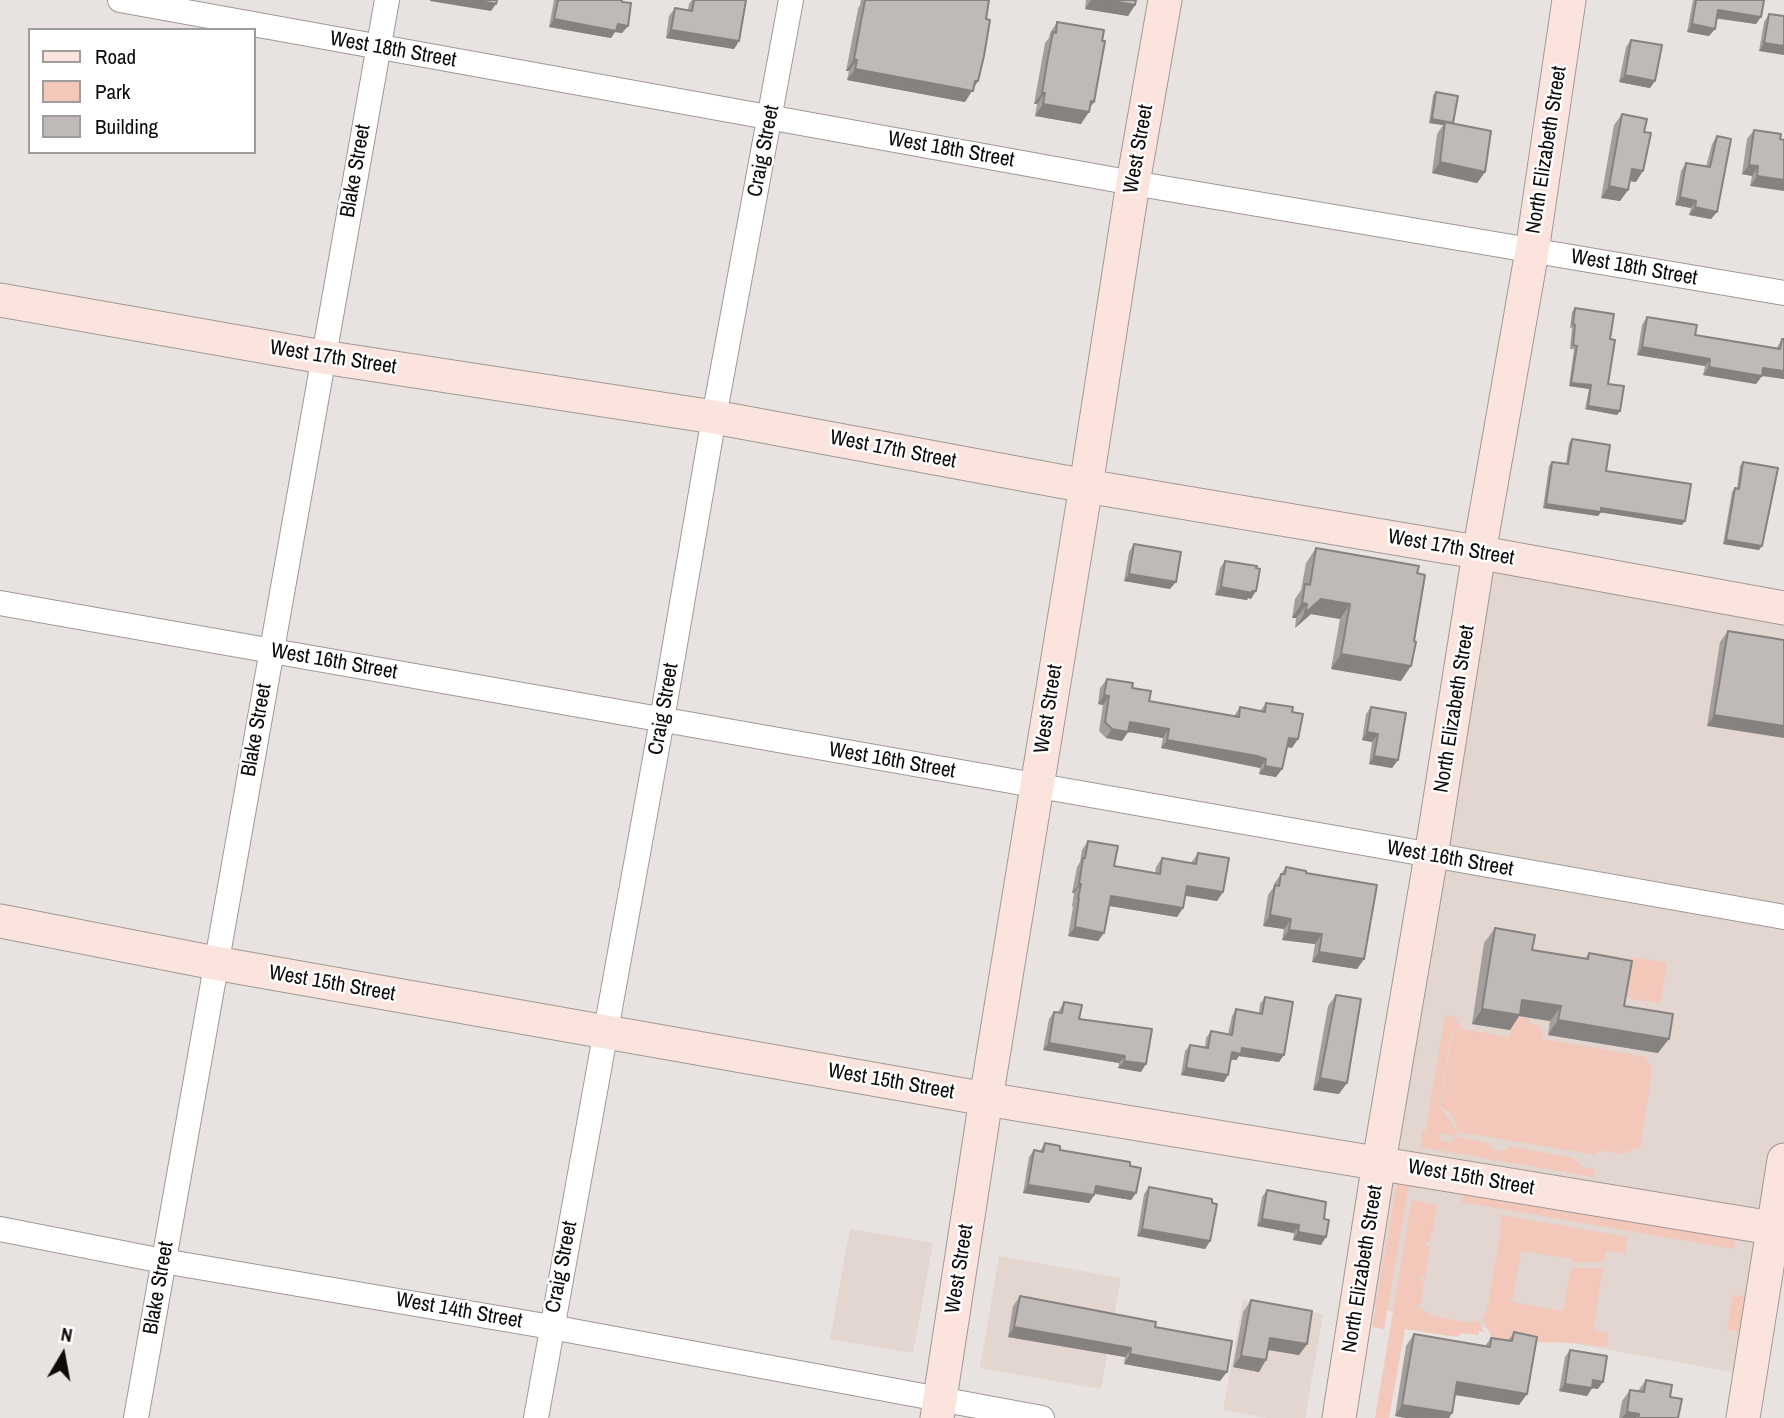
<!DOCTYPE html>
<style>
body{margin:0}
#map{position:relative;width:1784px;height:1418px;overflow:hidden;background:#e8e2e0;font-family:"Archivo Narrow",sans-serif}
canvas{display:block}
.legend{position:absolute;left:28px;top:28px;width:228px;height:126px;box-sizing:border-box;background:#fff;border:2px solid #9e9d9d;margin:0;padding:9px 12px;list-style:none;font-size:21px;color:#0d0b0a}
.legend li{display:flex;align-items:center;gap:14px;height:35px}
.legend b{width:35px;border:2px solid #9e9d9d}
.north{position:absolute;left:28px;top:1320px;width:70px;height:70px;-webkit-text-stroke:5px #fff;paint-order:stroke;rotate:10deg;font-size:19px;font-weight:700;line-height:28px;text-align:center;color:#0d0b0a}
.north::after{content:'';display:block;margin:auto;width:24px;height:32px;background:#0d0b0a;clip-path:polygon(50% 0,100% 100%,50% 72%,0 100%)}
</style>
<div id="map">
<canvas width="1784" height="1418"></canvas>
<ul class="legend">
<li><b style="height:9px;background:#fbe4dd"></b>Road</li>
<li><b style="height:19px;background:#f3c7b9"></b>Park</li>
<li><b style="height:19px;background:#bfb9b7"></b>Building</li>
</ul>
<div class="north">N</div>
</div>
<script>
const ctx = document.querySelector('canvas').getContext('2d');
ctx.lineJoin = 'round';
function fill(path, color) { ctx.fillStyle = color; ctx.fill(path, 'evenodd'); }
const toPath = rows => new Path2D(rows.map(r => 'M' + r).join(''));
function trace(path, color, width, dash) { ctx.strokeStyle = color; ctx.lineWidth = width; ctx.lineCap = dash ? 'butt' : 'round'; ctx.setLineDash(dash || []); ctx.stroke(path); }
function drawText(font, color, halo, rows, align = 'center') {
  ctx.font = font + ' "Archivo Narrow",sans-serif'; ctx.lineWidth = 5; ctx.setLineDash([]); ctx.textBaseline = 'middle'; ctx.strokeStyle = halo; ctx.fillStyle = color; for (const [text, x, y, turn = 0] of rows) {
    ctx.save(); ctx.translate(x, y); ctx.rotate((+turn || 0) * Math.PI / 180); ctx.textAlign = isNaN(turn) ? turn : align; if (halo) ctx.strokeText(text, 0, 0); ctx.fillText(text, 0, 0); ctx.restore();
  }
}
const built = toPath([
 [1479,553,1784,608,1784,1230,1750,1375,1357,1305],
 [850,1229,933,1243,913,1353,830,1339],
 [999,1256,1121,1278,1101,1389,980,1368],
 [1243,1300,1323,1314,1305,1418,1268,1418,1223,1410]
]);
const green = toPath([
 [1631,957,1667,963,1660,1004,1624,997],
 [1445,1015,1454,1017,1461,1028,1451,1034,1439,1105,1457,1131,1456,1136,1439,1133,1440,1140,1449,1143,1453,1142,1456,1137,1489,1143,1489,1148,1498,1151,1504,1151,1510,1146,1573,1158,1580,1166,1595,1170,1594,1177,1421,1147,1422,1132,1426,1131],
 [1513,1016,1529,1019,1529,1024,1538,1025,1543,1033,1543,1039,1646,1057,1652,1071,1640,1147,1620,1154,1598,1150,1597,1155,1459,1132,1451,1114,1440,1105,1452,1035,1461,1029,1510,1037],
 [1402,1181,1409,1184,1384,1329,1372,1327,1396,1189,1398,1184],
 [1467,1189,1736,1236,1734,1249,1461,1202],
 [1412,1200,1437,1205,1430,1242,1426,1241,1426,1245,1430,1246,1425,1277,1421,1276,1420,1281,1424,1281,1421,1303,1418,1304,1418,1308,1422,1308,1428,1314,1434,1316,1469,1323,1478,1321,1484,1332,1479,1331,1478,1335,1462,1333,1456,1337,1405,1329,1389,1418,1375,1418],
 [1501,1215,1627,1237,1625,1253,1606,1251,1604,1262,1571,1262,1572,1259,1521,1251,1512,1302,1563,1311,1571,1268,1603,1268,1593,1330,1608,1334,1607,1347,1577,1343,1539,1342,1530,1339,1526,1344,1492,1338,1482,1318,1487,1310,1500,1236],
 [1733,1295,1745,1296,1740,1332,1727,1329]
]);
const street = toPath([
 [120,0,1133,183,1784,293],
 [0,603,1784,917],
 [0,1229,163,1261,551,1327,1042,1418],
 [136,1418,387,0],
 [536,1418,662,720,714,417,791,0]
]);
const secondary = toPath([
 [0,300,323,357,714,417,1086,486,1471,551,1784,608],
 [0,921,215,963,986,1099,1784,1230],
 [937,1418,986,1099,1086,486,1133,183,1165,0],
 [1339,1418,1379,1162,1431,856,1479,553,1532,251,1569,0],
 [1743,1418,1784,1160]
]);
const wall = toPath([
 [554,0,622,0,628,26,622,33,615,32,611,38,549,27],
 [692,0,746,0,739,41,734,49,666,38,669,16,675,8,688,10,689,4],
 [861,0,989,0,973,89,965,102,847,80,849,71,846,71,858,9,860,5],
 [1086,0,1136,0,1135,5,1128,16,1085,9],
 [1693,0,1764,0,1756,24,1717,18,1715,29,1709,36,1687,32],
 [1769,14,1784,16,1759,51,1764,22],
 [1057,22,1090,107,1081,124,1035,116,1037,104,1034,104,1045,43,1049,38,1050,33],
 [1631,40,1655,81,1650,88,1619,82,1626,47],
 [1436,92,1453,124,1485,172,1477,183,1432,173,1437,134,1443,125,1429,123,1433,95],
 [1622,114,1636,182,1629,181,1628,190,1620,201,1601,198,1614,125],
 [1754,130,1784,140,1750,186,1752,176,1742,174,1747,139],
 [1717,136,1717,212,1711,219,1689,215,1691,208,1675,205,1681,171,1686,163,1706,167,1712,144],
 [1575,308,1610,339,1608,384,1620,411,1617,415,1585,409,1589,389,1569,386,1574,349,1570,349,1572,328,1570,328,1572,312],
 [1647,317,1695,335,1776,349,1782,339,1784,379,1762,376,1756,384,1703,375,1705,366,1637,355,1642,325],
 [1572,439,1606,471,1682,525,1601,512,1598,516,1543,508,1549,466,1552,462,1566,464,1569,443],
 [1743,462,1759,550,1723,544,1732,492,1735,488,1737,488,1740,466],
 [1134,544,1170,589,1124,581,1129,552],
 [1316,548,1401,681,1331,669,1340,619,1311,614,1295,628,1296,618,1292,618,1295,599,1301,590,1306,563],
 [1225,561,1251,599,1248,598,1247,600,1215,595,1220,568],
 [1728,631,1784,640,1707,726,1720,642],
 [1107,679,1132,688,1149,701,1234,716,1240,707,1260,711,1266,703,1292,712,1292,748,1287,747,1282,769,1276,777,1259,774,1260,768,1251,765,1161,748,1163,738,1128,732,1122,741,1106,738,1099,731,1103,705,1098,704,1100,688],
 [1371,707,1398,760,1392,768,1369,764,1372,742,1362,740,1366,714],
 [1088,841,1114,866,1155,873,1156,867,1162,858,1191,863,1198,853,1223,892,1217,901,1185,895,1183,908,1177,917,1109,906,1104,933,1098,941,1068,936,1073,907,1072,906,1074,893,1072,893,1077,867,1080,862,1082,850],
 [1286,867,1306,873,1364,959,1357,969,1312,962,1315,944,1282,940,1284,929,1263,926,1268,895,1273,888,1274,884],
 [1495,928,1532,950,1585,959,1589,953,1624,1006,1658,1053,1548,1035,1550,1021,1519,1016,1510,1030,1472,1024,1484,943],
 [1336,995,1339,1094,1313,1090,1328,1006],
 [1265,997,1279,1062,1239,1056,1236,1060,1231,1060,1224,1082,1181,1075,1185,1051,1190,1045,1205,1047,1206,1038,1211,1031,1228,1034,1232,1016,1236,1009,1259,1013,1260,1004],
 [1064,1002,1079,1019,1152,1029,1141,1072,1118,1068,1119,1063,1043,1050,1049,1019,1054,1012,1058,1012],
 [1045,1143,1060,1150,1130,1166,1136,1193,1131,1200,1095,1194,1089,1203,1023,1193,1029,1157,1034,1150,1040,1151],
 [1149,1187,1210,1241,1205,1249,1137,1236,1144,1194],
 [1267,1190,1321,1245,1293,1240,1294,1233,1257,1226,1262,1197],
 [1020,1296,1155,1327,1220,1381,1124,1364,1125,1357,1008,1337,1013,1306],
 [1251,1300,1307,1344,1299,1355,1268,1350,1259,1372,1233,1367,1243,1312],
 [1514,1332,1527,1394,1519,1405,1455,1395,1449,1418,1406,1418,1395,1416,1406,1346,1414,1334,1485,1346,1491,1338,1508,1341],
 [1570,1350,1598,1389,1592,1388,1587,1396,1559,1391,1565,1357],
 [1646,1380,1670,1397,1678,1418,1619,1418,1622,1401,1630,1390,1638,1391]
]);
const shadedWall = toPath([
 [430,0,474,0,496,4,491,11,430,1],
 [1091,0,1106,0,1135,5,1128,16,1085,9],
 [1718,10,1761,17,1756,24,1713,18],
 [554,19,618,24,628,26,622,33,615,32,611,38,549,27],
 [1692,24,1715,29,1709,36,1687,32],
 [671,30,739,41,734,49,666,38],
 [1764,43,1784,46,1784,55,1759,51],
 [854,59,857,60,849,71,846,71],
 [855,69,975,81,978,81,965,102,847,80],
 [1625,75,1655,81,1650,88,1619,82],
 [1042,93,1045,93,1037,104,1034,104],
 [1091,101,1094,102,1087,112,1089,112,1081,124,1035,116,1043,104],
 [1432,119,1453,123,1451,127,1445,122,1443,125,1429,123],
 [1440,162,1485,172,1477,183,1432,173],
 [1749,165,1758,166,1752,176,1742,174],
 [1632,169,1643,171,1636,182,1624,180],
 [1757,176,1784,180,1784,191,1750,186],
 [1609,186,1628,190,1620,201,1601,198],
 [1680,197,1696,201,1691,208,1675,205],
 [1695,207,1717,212,1711,219,1689,215],
 [1642,347,1710,359,1705,366,1637,355],
 [1709,367,1762,376,1756,384,1703,375],
 [1763,368,1784,371,1784,379,1758,375],
 [1571,383,1591,385,1589,389,1569,386],
 [1588,406,1620,411,1617,415,1585,409],
 [1546,504,1601,512,1598,516,1543,508],
 [1601,508,1685,521,1682,525,1598,512],
 [1726,540,1762,546,1759,550,1723,544],
 [1129,574,1176,582,1170,589,1124,581],
 [1221,587,1256,591,1251,599,1248,598,1247,600,1215,595],
 [1321,599,1350,604,1340,619,1311,614,1295,628,1305,613],
 [1302,603,1307,604,1296,618,1292,618],
 [1341,654,1411,666,1401,681,1331,669],
 [1104,695,1109,696,1103,705,1098,704],
 [1714,715,1784,726,1784,738,1707,726],
 [1130,722,1169,729,1163,738,1124,731],
 [1112,729,1128,732,1122,741,1106,738],
 [1367,732,1378,734,1372,742,1362,740],
 [1289,738,1298,739,1292,748,1283,746],
 [1167,740,1257,756,1266,759,1260,768,1161,748],
 [1374,756,1398,760,1392,768,1369,764],
 [1265,766,1282,769,1276,777,1259,774],
 [1079,884,1081,884,1074,893,1072,893],
 [1187,886,1223,892,1217,901,1180,895],
 [1111,896,1183,908,1177,917,1104,905],
 [1270,915,1291,919,1284,929,1263,926],
 [1075,927,1104,933,1098,941,1068,936],
 [1289,930,1322,934,1315,944,1282,940],
 [1319,952,1364,959,1357,969,1312,962],
 [1522,1000,1561,1006,1550,1021,1519,1016,1510,1030,1472,1024,1482,1009],
 [1558,1020,1669,1039,1658,1053,1548,1035],
 [1049,1043,1125,1056,1119,1063,1043,1050],
 [1242,1048,1284,1055,1279,1062,1239,1056,1236,1060,1228,1059,1232,1052],
 [1124,1061,1146,1064,1141,1072,1118,1068],
 [1186,1068,1228,1075,1224,1082,1181,1075],
 [1320,1078,1347,1083,1339,1094,1313,1090],
 [1028,1185,1094,1195,1089,1203,1023,1193],
 [1096,1186,1136,1193,1131,1200,1091,1193],
 [1262,1219,1299,1225,1294,1233,1257,1226],
 [1142,1229,1210,1241,1205,1249,1137,1236],
 [1298,1232,1326,1237,1321,1245,1293,1240],
 [1014,1327,1131,1348,1125,1357,1008,1337],
 [1270,1338,1307,1344,1299,1355,1263,1349],
 [1130,1354,1227,1372,1220,1381,1124,1364],
 [1241,1356,1266,1360,1259,1372,1233,1367],
 [1593,1380,1603,1382,1598,1389,1592,1388,1587,1396,1559,1391,1565,1384],
 [1457,1382,1527,1394,1519,1405,1449,1394],
 [1402,1405,1452,1413,1449,1418,1406,1418,1395,1416],
 [1627,1412,1639,1414,1636,1418,1622,1418]
]);
const building = toPath([
 [474,0,497,0,496,4,474,0],
 [558,0,622,0,622,2,631,3,628,26,618,24,616,31,554,19,558,0],
 [694,0,746,0,739,41,671,30,675,8,692,11,694,0],
 [865,0,989,0,986,19,990,20,984,56,978,81,975,81,973,91,855,69,857,60,854,59,865,0],
 [1106,0,1136,0,1135,5,1106,0],
 [1696,0,1764,0,1761,17,1718,10,1715,29,1692,24,1696,0],
 [1769,14,1784,16,1784,46,1764,43,1769,14],
 [1057,22,1104,30,1102,41,1105,41,1094,102,1091,101,1089,112,1043,104,1045,93,1042,93,1048,57,1053,32,1056,33,1057,22],
 [1631,40,1662,45,1655,81,1625,75,1631,40],
 [1436,92,1458,96,1453,123,1432,119,1436,92],
 [1622,114,1647,119,1644,132,1651,133,1643,171,1632,169,1628,190,1609,186,1622,114],
 [1445,122,1491,131,1485,172,1440,162,1445,122],
 [1754,130,1781,134,1780,139,1784,140,1784,180,1757,176,1758,166,1749,165,1754,130],
 [1717,136,1731,139,1717,212,1695,207,1696,201,1680,197,1686,163,1710,167,1717,136],
 [1575,308,1614,314,1610,339,1615,340,1608,384,1624,386,1620,411,1588,406,1591,385,1571,383,1577,346,1573,345,1575,325,1573,324,1575,308],
 [1647,317,1697,325,1695,335,1780,349,1782,339,1784,339,1784,371,1763,368,1762,376,1709,367,1710,359,1642,347,1647,317],
 [1572,439,1610,445,1606,471,1691,484,1685,521,1601,508,1601,512,1546,504,1552,462,1568,464,1572,439],
 [1743,462,1778,468,1762,546,1726,540,1735,488,1739,489,1743,462],
 [1134,544,1181,552,1176,582,1129,574,1134,544],
 [1316,548,1419,566,1417,573,1425,575,1414,641,1416,642,1411,666,1341,654,1350,604,1321,599,1305,613,1307,604,1302,603,1305,584,1310,585,1316,548],
 [1225,561,1257,566,1256,568,1260,569,1256,591,1252,591,1252,593,1221,587,1225,561],
 [1728,631,1784,640,1784,726,1714,715,1728,631],
 [1107,679,1133,683,1132,688,1151,691,1149,701,1239,717,1240,707,1265,712,1266,703,1293,707,1292,712,1303,714,1298,739,1289,738,1282,769,1265,766,1266,759,1257,756,1167,740,1169,729,1130,722,1128,732,1112,729,1105,722,1109,696,1104,695,1107,679],
 [1371,707,1406,713,1398,760,1374,756,1378,734,1367,732,1371,707],
 [1088,841,1118,846,1114,866,1160,874,1162,858,1196,864,1198,853,1229,858,1223,892,1187,886,1183,908,1111,896,1104,933,1075,927,1079,898,1078,898,1081,884,1079,884,1083,858,1085,858,1088,841],
 [1286,867,1306,871,1306,873,1377,885,1364,959,1319,952,1322,934,1289,930,1291,919,1270,915,1275,885,1279,886,1281,874,1285,874,1286,867],
 [1495,928,1535,935,1532,950,1588,959,1589,953,1632,961,1624,1006,1673,1014,1669,1039,1558,1020,1561,1006,1522,1000,1520,1015,1482,1009,1495,928],
 [1336,995,1361,999,1347,1083,1320,1078,1336,995],
 [1265,997,1293,1002,1284,1055,1242,1048,1241,1054,1232,1052,1228,1075,1186,1068,1190,1045,1208,1048,1211,1031,1232,1035,1236,1009,1262,1014,1265,997],
 [1064,1002,1082,1005,1079,1019,1152,1029,1146,1064,1124,1061,1125,1056,1049,1043,1054,1012,1062,1013,1064,1002],
 [1045,1143,1060,1146,1060,1150,1130,1162,1130,1166,1141,1168,1136,1193,1096,1186,1094,1195,1028,1185,1034,1150,1043,1152,1045,1143],
 [1149,1187,1212,1199,1212,1203,1217,1204,1210,1241,1142,1229,1149,1187],
 [1267,1190,1326,1202,1324,1219,1329,1220,1326,1237,1298,1232,1299,1225,1262,1219,1267,1190],
 [1020,1296,1156,1322,1155,1327,1232,1341,1227,1372,1130,1354,1131,1348,1014,1327,1020,1296],
 [1251,1300,1312,1311,1307,1344,1270,1338,1266,1360,1241,1356,1251,1300],
 [1514,1332,1537,1337,1527,1394,1457,1382,1452,1413,1402,1405,1414,1334,1490,1347,1491,1338,1512,1341,1514,1332],
 [1570,1350,1607,1356,1603,1382,1593,1380,1592,1388,1565,1384,1570,1350],
 [1646,1380,1672,1385,1670,1397,1682,1399,1678,1418,1638,1418,1639,1414,1627,1412,1630,1390,1644,1392,1646,1380]
]);
const streetNames = [
 ["West 18th Street",393,50,10],
 ["West Street",1139,149,-80],
 ["West 18th Street",951,150,10],
 ["North Elizabeth Street",1547,150,-81],
 ["Craig Street",764,151,-79],
 ["Blake Street",356,171,-80],
 ["West 18th Street",1634,268,10],
 ["West 17th Street",333,358,9],
 ["West 17th Street",893,450,11],
 ["West 17th Street",1451,548,10],
 ["West 16th Street",334,662,10],
 ["Craig Street",664,709,-80],
 ["West Street",1049,709,-81],
 ["North Elizabeth Street",1455,709,-81],
 ["Blake Street",257,730,-80],
 ["West 16th Street",892,761,10],
 ["West 16th Street",1450,859,10],
 ["West 15th Street",332,984,10],
 ["West 15th Street",891,1082,10],
 ["West 15th Street",1471,1178,10],
 ["Craig Street",562,1267,-79],
 ["West Street",960,1269,-81],
 ["North Elizabeth Street",1363,1269,-81],
 ["Blake Street",159,1288,-80],
 ["West 14th Street",459,1311,10]
];
fill(built, '#e3d5d0');
fill(green, '#f3c7b9');
trace(street, '#9f9997', 26);
trace(secondary, '#9f9997', 35);
trace(street, '#fff', 24);
trace(secondary, '#fbe4dd', 33);
fill(wall, '#a49f9d');
fill(shadedWall, '#868280');
fill(building, '#bfb9b7');
trace(building, '#868280', 2);
drawText('21px', '#0d0b0a', '#fff', streetNames);
</script>
